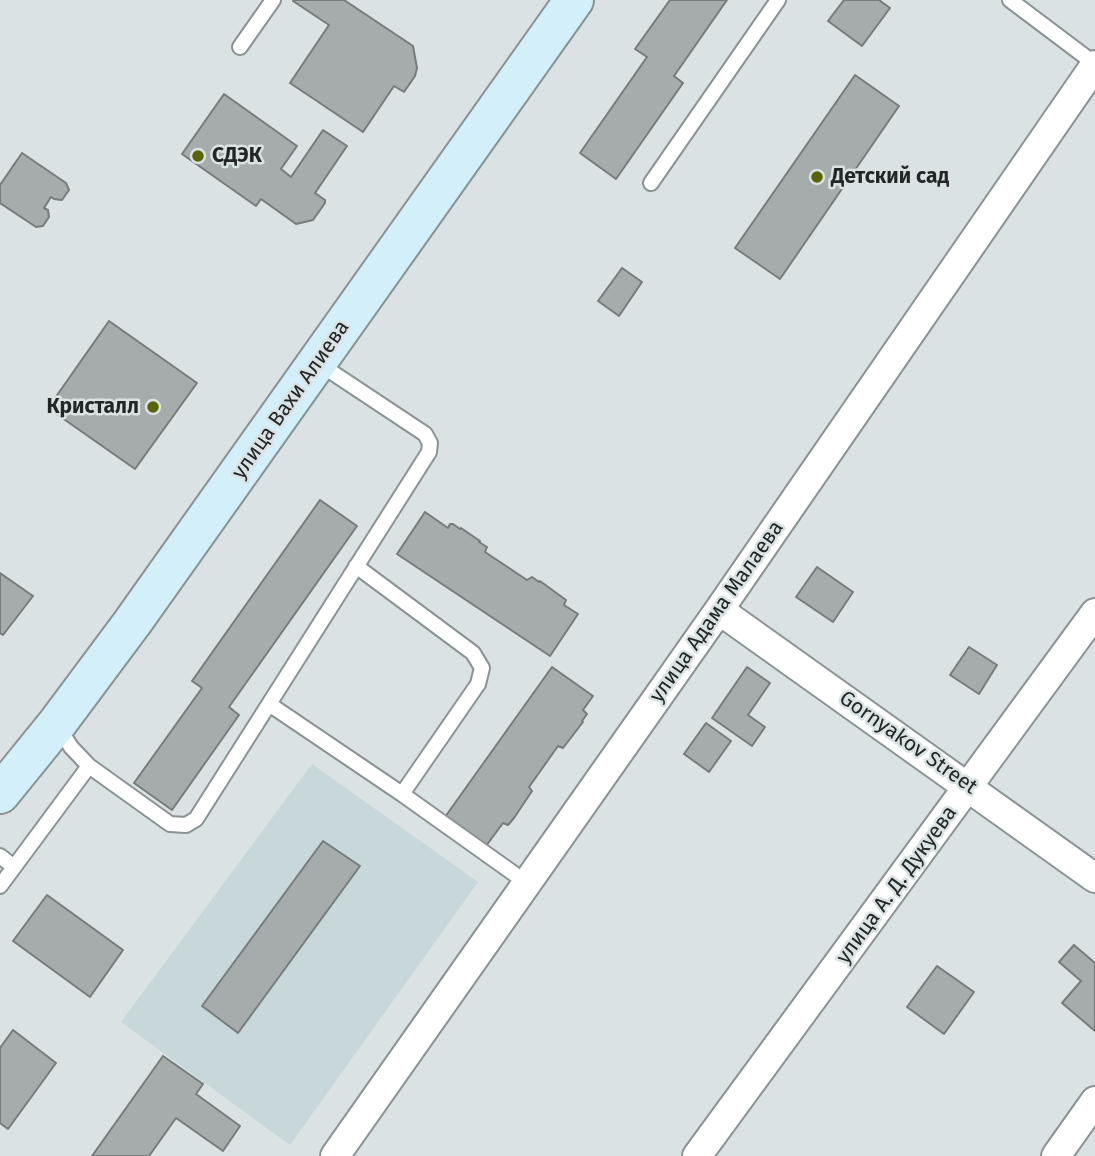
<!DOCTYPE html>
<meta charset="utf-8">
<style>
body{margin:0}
canvas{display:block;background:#dae2e3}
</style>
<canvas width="1095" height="1156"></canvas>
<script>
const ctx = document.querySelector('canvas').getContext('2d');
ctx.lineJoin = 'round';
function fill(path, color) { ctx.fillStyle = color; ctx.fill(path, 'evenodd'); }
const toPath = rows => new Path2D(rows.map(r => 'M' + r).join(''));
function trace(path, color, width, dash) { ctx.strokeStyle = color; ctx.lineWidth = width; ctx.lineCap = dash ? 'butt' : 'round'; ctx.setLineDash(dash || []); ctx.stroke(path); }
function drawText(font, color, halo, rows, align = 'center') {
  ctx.font = font + ' "Fira Sans",sans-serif'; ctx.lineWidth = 5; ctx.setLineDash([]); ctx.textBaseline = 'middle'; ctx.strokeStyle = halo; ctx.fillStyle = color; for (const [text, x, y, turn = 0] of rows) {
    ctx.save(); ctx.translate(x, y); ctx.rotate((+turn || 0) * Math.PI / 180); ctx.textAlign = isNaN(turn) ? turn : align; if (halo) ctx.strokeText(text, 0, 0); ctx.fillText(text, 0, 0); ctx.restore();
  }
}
const built = toPath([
 [312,764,478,882,290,1145,121,1022]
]);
const building = toPath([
 [294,0,344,0,413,46,417,68,415,76,404,92,394,86,363,132,290,83,329,25,293,1,294,0],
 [670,0,727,0,674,76,683,83,616,179,580,153,647,57,635,49,670,0],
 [844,0,879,0,890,8,862,46,828,21,844,0],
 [855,75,899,106,780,279,735,248,855,75],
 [224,94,297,146,281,169,291,177,323,130,347,146,315,193,325,200,325,203,313,220,296,224,261,199,256,206,182,154,224,94],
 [22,153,66,183,69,190,62,200,54,199,51,197,44,208,48,210,49,217,43,226,36,227,0,203,0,185,22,153],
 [622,268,642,282,619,316,598,301,622,268],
 [109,321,197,383,135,469,48,408,109,321],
 [320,500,357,526,229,707,239,715,172,810,134,783,202,688,192,681,320,500],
 [425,512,448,528,450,524,453,524,460,529,461,528,480,541,479,542,487,547,485,552,527,580,532,577,539,582,540,581,566,600,564,605,578,614,550,656,397,554,425,512],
 [817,567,853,592,833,622,796,597,817,567],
 [0,573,33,596,3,635,0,633,0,573],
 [969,647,997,665,979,694,950,675,969,647],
 [552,667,593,696,583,710,587,714,582,721,583,722,563,748,558,746,529,787,532,791,514,818,508,825,503,823,486,846,445,817,552,667],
 [747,667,770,683,748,715,765,727,752,746,712,718,747,667],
 [706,723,731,741,709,772,684,754,706,723],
 [323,841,360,866,238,1033,202,1006,323,841],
 [47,895,123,950,90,997,13,941,47,895],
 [1074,945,1095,963,1095,1031,1062,1003,1081,981,1059,962,1074,945],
 [937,966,974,992,944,1034,907,1007,937,966],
 [13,1030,56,1063,8,1129,0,1123,0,1048,13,1030],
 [163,1056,203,1084,196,1094,240,1126,223,1151,176,1118,149,1156,92,1156,163,1056]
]);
const service = toPath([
 [1010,0,1095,64],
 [240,47,273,0],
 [651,183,778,0],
 [356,566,473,653,482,668,478,684,402,794],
 [269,704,402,794,527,883],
 [58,727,71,747,89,766,170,824,186,825,196,819,429,452,430,443,425,434,318,363],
 [0,856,14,867],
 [0,886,89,766]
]);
const minor = toPath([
 [719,610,1095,878],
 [335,1156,719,610,1095,65],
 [697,1156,1095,613],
 [1056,1156,1095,1101]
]);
const secondary = toPath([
 [0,794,56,725,132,623,574,0]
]);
const markers = [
 [198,156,7,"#586406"],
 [817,177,7,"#586406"],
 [153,407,7,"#586406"]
];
const poiNames = [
 ["СДЭК",212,156],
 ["Детский сад",831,177],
 ["Кристалл",139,407,"right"]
];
const streetNames = [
 ["улица Вахи Алиева",291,400,-55],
 ["улица Адама Малаева",717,612,-55],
 ["Gornyakov Street",908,743,35],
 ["улица А. Д. Дукуева",897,885,-54]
];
fill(built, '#c7d7da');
fill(building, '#a5acab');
trace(building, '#757c7b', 2);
trace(service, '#8b9293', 18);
trace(minor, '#8b9293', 32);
trace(secondary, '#8b9293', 42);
trace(service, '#fff', 14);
trace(minor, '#fff', 28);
trace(secondary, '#d2effa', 38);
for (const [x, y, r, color] of markers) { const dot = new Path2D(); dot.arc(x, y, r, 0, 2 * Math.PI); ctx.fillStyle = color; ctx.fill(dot); trace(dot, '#dae2e3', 2.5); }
drawText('bold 21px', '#232626', '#dae2e3', poiNames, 'left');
drawText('21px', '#232626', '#dae2e3', streetNames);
</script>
